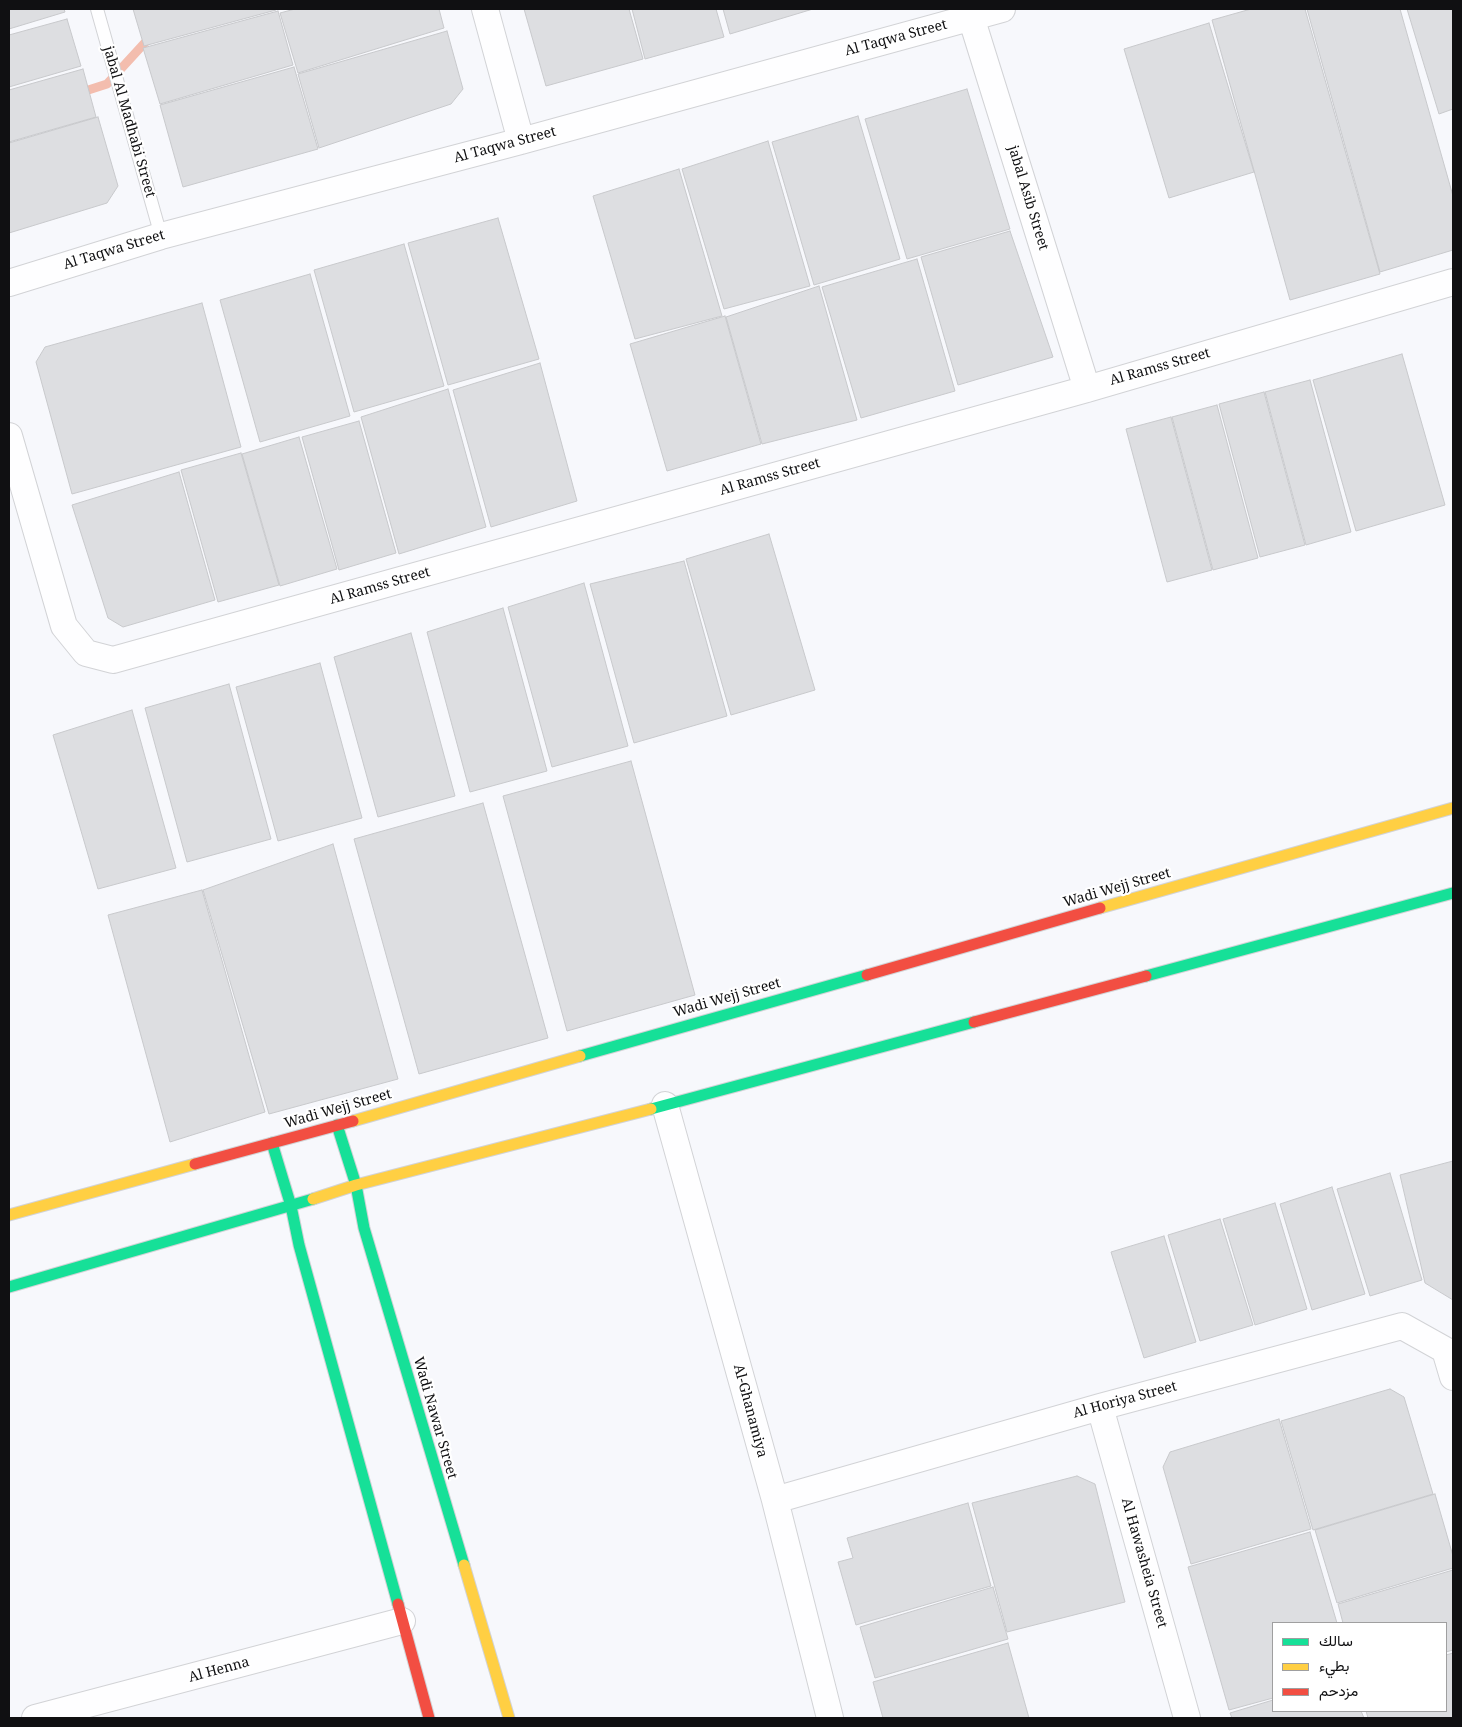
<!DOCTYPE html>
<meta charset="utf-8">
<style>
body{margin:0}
#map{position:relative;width:1462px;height:1727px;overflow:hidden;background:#f7f8fc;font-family:"Noto Serif",Vazirmatn,serif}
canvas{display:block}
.frame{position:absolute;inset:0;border:10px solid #101012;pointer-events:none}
.legend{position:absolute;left:1272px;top:1622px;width:175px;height:90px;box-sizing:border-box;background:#fff;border:1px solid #9f9fa0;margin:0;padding:6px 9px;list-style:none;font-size:15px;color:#101012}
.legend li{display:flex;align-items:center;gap:10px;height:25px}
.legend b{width:25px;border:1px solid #9f9fa0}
</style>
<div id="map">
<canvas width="1462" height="1727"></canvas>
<div class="frame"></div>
<ul class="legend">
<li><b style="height:6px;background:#16e098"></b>سالك</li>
<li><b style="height:6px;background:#ffcf43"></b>بطيء</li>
<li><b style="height:6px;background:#f24e42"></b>مزدحم</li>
</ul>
</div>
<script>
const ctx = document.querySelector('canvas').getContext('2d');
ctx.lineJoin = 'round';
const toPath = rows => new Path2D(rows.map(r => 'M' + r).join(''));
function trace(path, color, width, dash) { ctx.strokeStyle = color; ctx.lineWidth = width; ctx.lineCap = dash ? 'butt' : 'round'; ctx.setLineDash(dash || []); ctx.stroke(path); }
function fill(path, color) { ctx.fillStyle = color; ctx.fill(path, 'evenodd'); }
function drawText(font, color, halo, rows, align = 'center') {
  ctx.font = font + ' "Noto Serif",serif'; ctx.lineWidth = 4.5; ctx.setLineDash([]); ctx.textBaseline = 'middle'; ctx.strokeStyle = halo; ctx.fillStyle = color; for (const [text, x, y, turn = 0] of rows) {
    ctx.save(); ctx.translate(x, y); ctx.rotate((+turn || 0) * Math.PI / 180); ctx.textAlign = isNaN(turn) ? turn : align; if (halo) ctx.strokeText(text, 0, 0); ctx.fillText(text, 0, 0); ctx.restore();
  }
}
const stream = toPath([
 [79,93,107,84,151,36]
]);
const building = toPath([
 [9,9,64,9,65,12,9,29,9,9],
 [133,9,276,9,276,10,144,46,133,9],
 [295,9,439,9,444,28,298,73,280,13,295,9],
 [524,9,629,9,643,59,546,86,524,9],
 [632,9,716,9,724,37,645,59,632,9],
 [723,9,813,9,730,34,723,9],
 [1251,9,1305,9,1380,274,1290,300,1212,20,1251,9],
 [1307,9,1400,9,1453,196,1453,250,1380,272,1307,9],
 [1407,9,1453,9,1453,109,1439,114,1407,9],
 [278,11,293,65,160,104,143,48,278,11],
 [67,19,81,66,9,87,9,35,67,19],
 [1209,23,1254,172,1169,198,1124,49,1209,23],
 [447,31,463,89,451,104,319,148,298,74,447,31],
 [294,67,318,149,183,187,160,105,294,67],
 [83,69,96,117,9,142,9,90,83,69],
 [967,89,1010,229,907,259,865,119,967,89],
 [858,116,900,259,814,285,772,142,858,116],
 [98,117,118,186,107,203,9,233,9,143,98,117],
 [768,141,810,286,724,309,682,169,768,141],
 [679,169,722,316,635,339,593,196,679,169],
 [498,218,539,359,448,385,408,243,498,218],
 [1010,231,1053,357,958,385,921,257,1010,231],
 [404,244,444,386,354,412,314,270,404,244],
 [917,259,955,391,861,418,822,287,917,259],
 [310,274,350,416,260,442,220,300,310,274],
 [819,286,857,420,762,444,726,317,819,286],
 [202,303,241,447,72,494,36,362,45,347,202,303],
 [725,316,761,444,667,471,630,344,725,316],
 [1402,354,1445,505,1356,531,1313,380,1402,354],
 [540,363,577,501,491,527,453,390,540,363],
 [1310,380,1351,532,1306,545,1265,392,1310,380],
 [448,389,486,527,399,554,361,417,448,389],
 [1264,392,1305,545,1260,557,1219,404,1264,392],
 [1217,405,1258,558,1213,570,1172,417,1217,405],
 [1171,417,1212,570,1167,582,1126,429,1171,417],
 [359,421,396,553,339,570,302,437,359,421],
 [299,437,337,569,280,586,242,454,299,437],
 [241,453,279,585,218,602,181,470,241,453],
 [179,472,215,600,123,627,108,618,72,505,179,472],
 [769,534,815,690,731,715,686,559,769,534],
 [684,561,727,716,634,743,590,584,684,561],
 [584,583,628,746,552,767,508,607,584,583],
 [503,608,547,771,470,792,427,632,503,608],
 [411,633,455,796,378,817,334,657,411,633],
 [320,663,362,818,278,841,236,687,320,663],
 [229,684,271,839,187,862,145,708,229,684],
 [132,710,176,868,98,889,53,735,132,710],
 [631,761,695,995,567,1031,503,796,631,761],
 [483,803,548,1038,419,1074,354,839,483,803],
 [333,844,398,1079,269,1114,203,890,333,844],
 [202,890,265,1112,170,1142,108,915,202,890],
 [1453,1161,1453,1300,1425,1283,1400,1175,1453,1161],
 [1390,1173,1422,1280,1370,1296,1337,1189,1390,1173],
 [1332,1187,1365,1294,1312,1310,1280,1204,1332,1187],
 [1275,1203,1307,1309,1255,1325,1223,1219,1275,1203],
 [1220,1219,1253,1325,1200,1341,1168,1235,1220,1219],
 [1164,1236,1196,1342,1144,1358,1111,1252,1164,1236],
 [1390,1389,1404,1397,1433,1494,1313,1530,1281,1421,1390,1389],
 [1279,1419,1311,1529,1191,1564,1163,1467,1170,1452,1279,1419],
 [1077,1476,1095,1484,1125,1602,1007,1632,972,1503,1077,1476],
 [1435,1494,1453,1556,1453,1568,1337,1603,1315,1530,1435,1494],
 [968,1503,991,1586,856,1625,838,1562,853,1558,847,1538,968,1503],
 [1310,1532,1337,1623,1273,1623,1273,1698,1229,1710,1188,1567,1310,1532],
 [1453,1570,1453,1650,1446,1652,1446,1623,1343,1623,1338,1604,1453,1570],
 [993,1587,1008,1639,875,1678,860,1627,993,1587],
 [1008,1643,1029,1718,883,1718,873,1682,1008,1643],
 [1453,1653,1453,1718,1368,1718,1366,1711,1446,1711,1446,1655,1453,1653],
 [1273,1700,1273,1711,1361,1711,1364,1718,1232,1718,1230,1713,1273,1700]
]);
const lane = toPath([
 [97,9,161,236]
]);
const street = toPath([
 [485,9,521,141],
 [967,9,971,17,1087,389],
 [9,283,161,236,521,141,1002,9],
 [9,436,64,626,86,653,113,660,1087,389,1453,282],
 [665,1105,775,1500,830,1718],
 [1100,1407,1187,1718],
 [775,1500,1100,1407,1402,1326,1445,1350,1453,1377],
 [35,1718,402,1621]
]);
const fast = toPath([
 [1146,976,1453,893],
 [580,1056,867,975],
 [651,1109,974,1022],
 [337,1125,356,1185,364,1228,464,1565],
 [272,1143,291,1206,299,1245,398,1604],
 [9,1287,313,1199]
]);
const slow = toPath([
 [1100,908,1453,808],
 [353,1121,580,1056],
 [313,1199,356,1185,651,1109],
 [9,1215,195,1164],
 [464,1565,509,1718]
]);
const jam = toPath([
 [867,975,1100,908],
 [974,1022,1146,976],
 [195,1164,353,1121],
 [398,1604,429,1718]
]);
const streetNames = [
 ["Al Taqwa Street",896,38,-15],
 ["jabal Al Madhabi Street",129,122,74],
 ["Al Taqwa Street",505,145,-15],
 ["jabal Asib Street",1028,198,73],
 ["Al Taqwa Street",114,250,-17],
 ["Al Ramss Street",1160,367,-16],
 ["Al Ramss Street",770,477,-16],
 ["Al Ramss Street",380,586,-16],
 ["Wadi Wejj Street",1117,888,-16],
 ["Wadi Wejj Street",727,998,-16],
 ["Wadi Wejj Street",338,1109,-16],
 ["Al Horiya Street",1125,1400,-15],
 ["Al-Ghanamiya",750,1411,75],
 ["Wadi Nawar Street",435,1418,74],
 ["Al Hawasheia Street",1144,1563,74],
 ["Al Henna",219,1670,-15]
];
trace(stream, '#f3bdae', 9);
fill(building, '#dddee1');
trace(building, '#c8c9cc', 1);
trace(lane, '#d2d3d6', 14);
trace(street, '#d2d3d6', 28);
trace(fast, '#d2d3d6', 13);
trace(slow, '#d2d3d6', 13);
trace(jam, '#d2d3d6', 13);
trace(lane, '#fefeff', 12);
trace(street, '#fefeff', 26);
trace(fast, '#16e098', 11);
trace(slow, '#ffcf43', 11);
trace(jam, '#f24e42', 11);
drawText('14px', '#101012', '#fff', streetNames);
</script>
